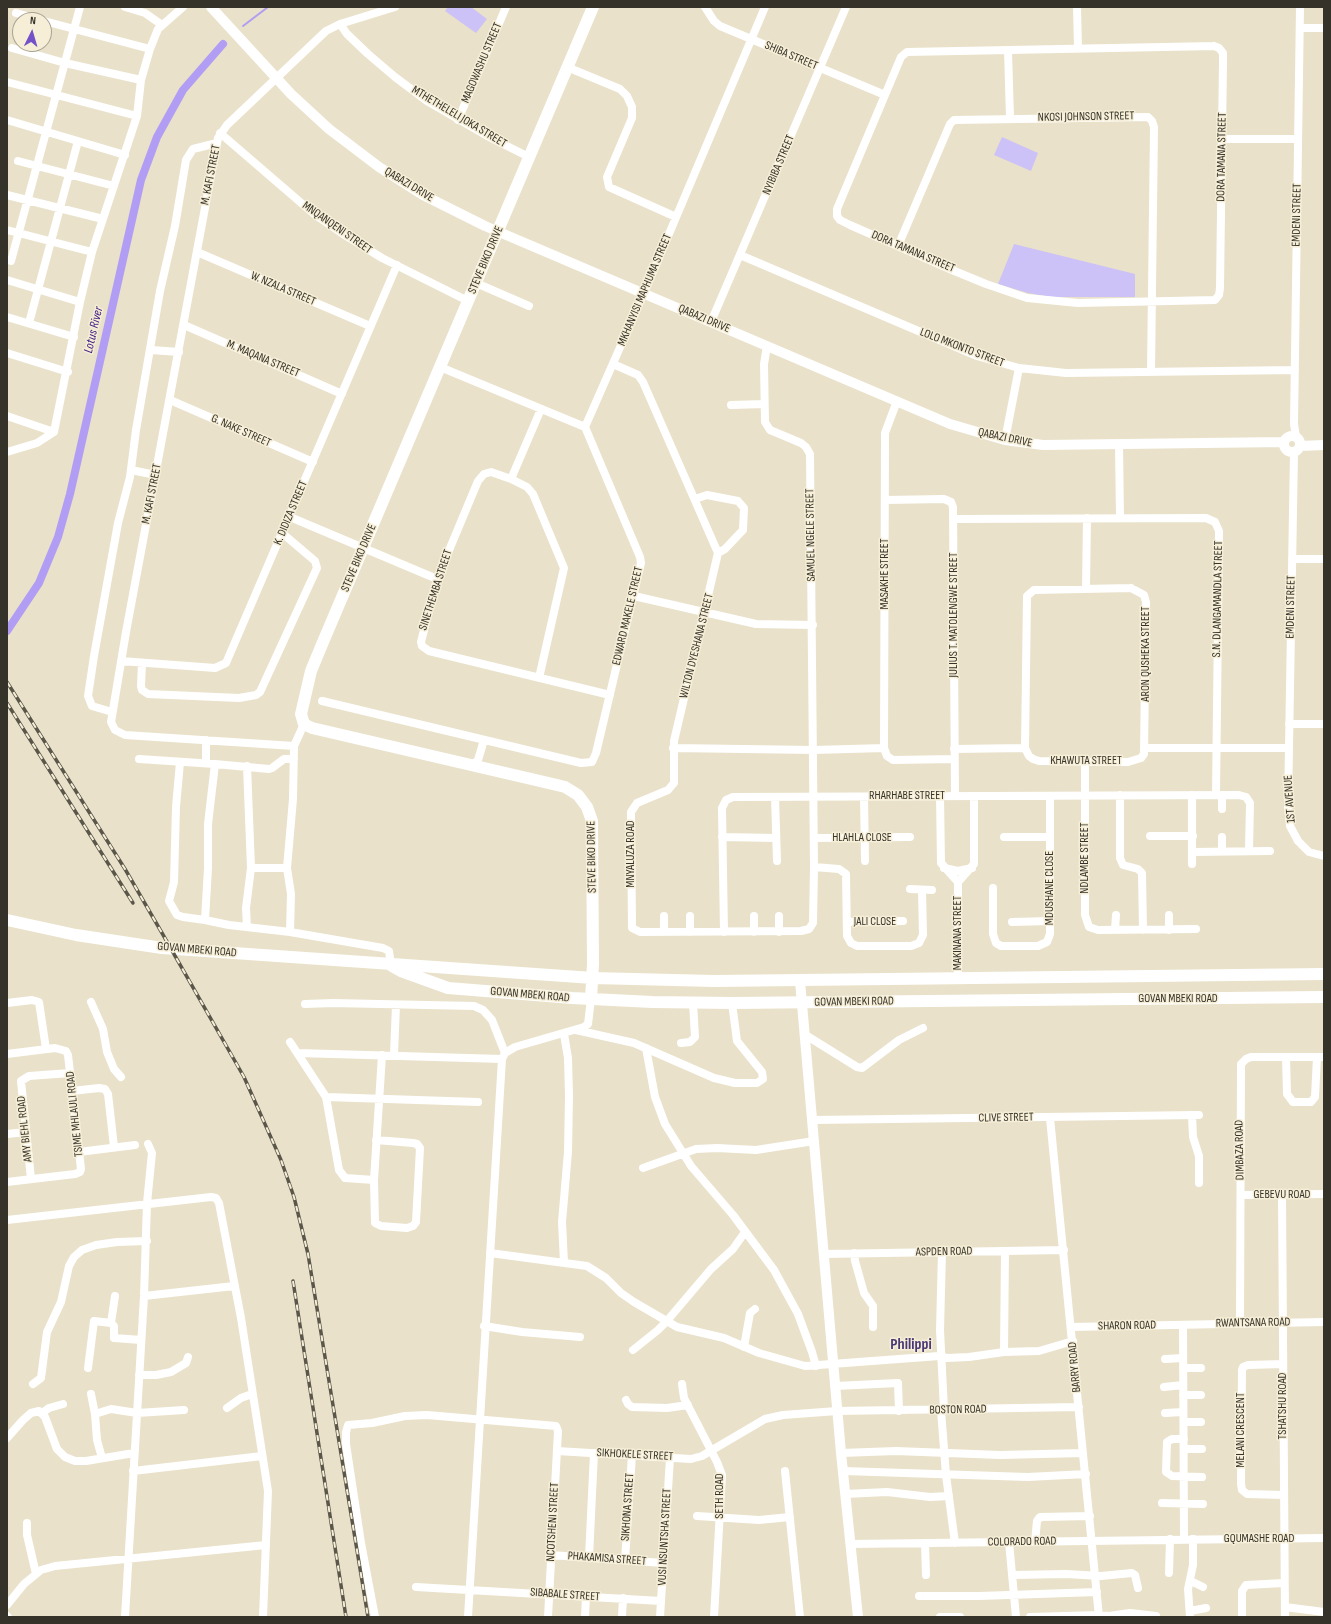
<!DOCTYPE html>
<style>
body{margin:0}
#map{position:relative;width:1331px;height:1624px;overflow:hidden;background:#e9e1c9;font-family:"Sofia Sans Condensed",sans-serif}
canvas{display:block}
.frame{position:absolute;inset:0;border:8px solid #353229;pointer-events:none}
.north{position:absolute;left:12px;top:12px;width:40px;height:40px;box-sizing:border-box;background:#f6eed6;border:1px solid #a9a391;border-radius:50%;rotate:5deg;font-size:11px;font-weight:700;line-height:16px;text-align:center;color:#353229}
.north::after{content:'';display:block;margin:auto;width:14px;height:18px;background:#7450c9;clip-path:polygon(50% 0,100% 100%,50% 72%,0 100%)}
</style>
<div id="map">
<canvas width="1331" height="1624"></canvas>
<div class="frame"></div>
<div class="north">N</div>
</div>
<script>
const ctx = document.querySelector('canvas').getContext('2d');
ctx.lineJoin = 'round';
function fill(path, color) { ctx.fillStyle = color; ctx.fill(path, 'evenodd'); }
const toPath = rows => new Path2D(rows.map(r => 'M' + r).join(''));
function trace(path, color, width, dash) { ctx.strokeStyle = color; ctx.lineWidth = width; ctx.lineCap = dash ? 'butt' : 'round'; ctx.setLineDash(dash || []); ctx.stroke(path); }
function drawText(font, color, halo, rows, align = 'center') {
  ctx.font = font + ' "Sofia Sans Condensed",sans-serif'; ctx.lineWidth = 3; ctx.setLineDash([]); ctx.textBaseline = 'middle'; ctx.strokeStyle = halo; ctx.fillStyle = color; for (const [text, x, y, turn = 0] of rows) {
    ctx.save(); ctx.translate(x, y); ctx.rotate((+turn || 0) * Math.PI / 180); ctx.textAlign = isNaN(turn) ? turn : align; if (halo) ctx.strokeText(text, 0, 0); ctx.fillText(text, 0, 0); ctx.restore();
  }
}
const green = toPath([
 [448,7,471,7,487,19,476,33,445,11],
 [1002,137,1038,153,1031,171,994,155],
 [1014,244,1135,274,1135,297,1051,297,1028,293,998,284]
]);
const stream = toPath([
 [243,26,268,7]
]);
const canal = toPath([
 [7,631,39,583,58,537,70,494,141,180,157,137,183,90,223,44]
]);
const minor = toPath([
 [125,7,145,13,162,25],
 [705,7,714,21,720,26,885,95],
 [1077,7,1078,48],
 [16,13,42,20],
 [44,21,150,49],
 [340,24,347,34,368,54,395,77,427,101,491,138,529,157],
 [1300,28,1324,28],
 [1214,46,1219,48,1223,53,1223,61,1220,288,1219,295,1215,300,1078,303,1027,298,986,284,952,270,850,225,840,220,837,216,837,209,901,57,907,52,1214,46],
 [12,48,65,63,141,80],
 [1008,50,1010,118],
 [567,67,620,89,627,96,632,107,632,118,607,177,609,187,676,217],
 [7,82,137,116],
 [7,120,125,155],
 [458,120,506,7],
 [220,133,314,214,343,234,382,258,468,301],
 [1222,139,1298,139],
 [18,161,114,186],
 [7,195,103,219],
 [7,230,92,252],
 [898,246,950,124,954,120,1148,117,1152,121,1154,127,1151,372],
 [197,252,370,326],
 [740,255,977,356,1019,368,1066,373,1295,370],
 [11,261,80,7],
 [7,280,80,302],
 [476,283,529,306],
 [7,317,74,337],
 [711,322,846,7],
 [29,323,78,141],
 [184,325,342,394],
 [151,350,179,352],
 [7,353,68,372],
 [613,364,638,375,643,382,718,553,674,741,674,783,668,790,637,803,631,812,632,928,640,932,801,931,809,929,813,923,814,867,810,454,806,447,801,443,770,430,765,422,764,364,767,346],
 [440,367,585,427],
 [170,400,313,462],
 [897,401,885,433,884,748,887,756,893,760,954,759],
 [731,405,764,404],
 [541,409,511,479,491,472,484,474,478,481,437,579,421,642,422,646,429,651,610,695],
 [7,416,54,432],
 [585,427,647,286,765,7],
 [1296,437,1294,424,1300,7],
 [1005,440,1019,368],
 [1119,445,1120,518],
 [7,452,37,443,54,432,80,302,92,252,137,116,141,80,150,49,158,29,183,7],
 [1294,452,1288,806,1290,826,1298,841,1309,852,1324,856],
 [131,470,156,475],
 [511,479,527,487,533,494,564,568,539,678],
 [695,499,707,495,738,501,744,508,743,530,725,549,718,553],
 [885,500,944,499,951,502,953,507,955,796],
 [290,517,437,579],
 [954,519,1206,518,1215,522,1219,531,1216,795],
 [1292,559,1324,559],
 [1086,588,1087,518],
 [1131,588,1144,595,1146,602,1144,754,1141,758,1128,762,1039,761,1033,759,1029,756,1025,748,1027,596,1034,590,1131,588],
 [634,596,756,624,813,625],
 [121,661,215,668,226,663,397,265],
 [142,663,141,686,142,690,148,694,239,698,256,695,260,692,317,568,315,561,282,533],
 [322,701,581,763,592,762,596,753,641,563,640,557,585,427],
 [112,712,92,706,88,696,94,656,118,523,130,477,136,430,160,291,175,226,186,160,193,149,217,143],
 [304,724,294,746,125,735,115,730,111,722,126,632,218,138,227,125,326,31,340,24,395,7],
 [1289,724,1324,724],
 [673,748,814,750,884,748],
 [1145,748,1289,748],
 [954,749,1025,748],
 [139,759,215,764,208,824,208,868,205,920,183,917,177,915,169,901,174,882,176,807,180,762],
 [1085,761,1085,915,1089,927,1098,930,1196,929],
 [206,763,206,740],
 [215,764,269,769,272,768,284,759,294,759],
 [472,765,478,760,484,740],
 [1120,795,1120,858,1123,865,1138,869,1142,873,1143,930],
 [1192,795,1192,864],
 [940,796,941,863,958,882,958,979],
 [775,797,777,861],
 [864,797,865,861],
 [1222,809,1222,795],
 [1150,836,1193,836],
 [722,837,776,838],
 [1004,837,1050,837],
 [1222,837,1222,851],
 [814,838,910,837],
 [1193,852,1270,851],
 [814,867,839,869,846,874,847,936,851,943,857,946,911,946,919,943,923,935,922,890],
 [251,868,287,868],
 [944,868,958,871,972,868],
 [958,882,974,864,974,796],
 [993,888,993,934,996,943,1001,946,1038,946,1047,942,1050,934,1050,796],
 [910,889,932,890],
 [1169,915,1169,930],
 [664,916,664,932],
 [690,916,690,932],
 [754,916,754,932],
 [779,916,779,932],
 [205,920,229,925,290,932,291,894,287,868,293,799,294,746],
 [847,922,903,921],
 [1012,922,1050,921],
 [247,927,246,908,251,868,247,766],
 [1115,930,1116,915],
 [290,932,383,948,389,951,390,958],
 [724,932,722,808,726,800,733,797,1239,795,1246,797,1250,803,1249,851],
 [91,1002,103,1029,107,1052,114,1069,121,1077],
 [7,1003,32,1000,39,1002,46,1049],
 [305,1004,333,1003,474,1006,483,1010,492,1020,505,1053],
 [576,1030,634,1043,714,1078,735,1083,757,1083,763,1079,762,1072,737,1041,732,1003],
 [564,1034,568,1058,569,1096,568,1152,562,1222,564,1263],
 [804,1034,857,1067,862,1068,899,1040,923,1028],
 [290,1042,326,1097,339,1170,345,1178,374,1180,382,1055],
 [681,1043,690,1042,695,1037,693,1003],
 [646,1048,655,1097,665,1124,691,1166,733,1215,774,1270,798,1314,812,1352,816,1366],
 [298,1053,502,1059],
 [7,1054,55,1048,66,1051,68,1055,81,1169,80,1172,75,1174,7,1182],
 [394,1055,396,1005],
 [1286,1057,1287,1094,1293,1102,1311,1102,1315,1097,1317,1057],
 [72,1091,99,1088,105,1089,108,1094,114,1147],
 [326,1097,478,1102],
 [1192,1115,1193,1137,1199,1156,1199,1183],
 [1050,1118,1099,1617],
 [813,1120,1199,1115],
 [7,1134,26,1132],
 [79,1152,135,1145],
 [643,1168,696,1149,717,1148,756,1150,814,1141],
 [31,1179,21,1081,29,1076,70,1073],
 [374,1180,375,1223,381,1226,407,1228,413,1226,416,1222,420,1148,417,1144,413,1143,376,1140],
 [1241,1195,1324,1194],
 [1282,1195,1285,1617],
 [7,1220,211,1197,216,1198,219,1203,241,1318,268,1491,263,1617],
 [942,1252,940,1330,944,1410],
 [490,1253,587,1266,606,1278,621,1293,634,1302,677,1327,724,1338,759,1353,805,1366,939,1356,947,1358,969,1357,1004,1352,1039,1351,1073,1341],
 [854,1253,855,1261,864,1293,873,1306,873,1327],
 [824,1254,1064,1250],
 [115,1296,111,1323,114,1326,114,1338,141,1340],
 [144,1296,234,1286],
 [1240,1322,1241,1064,1246,1059,1251,1057,1324,1057],
 [1183,1325,1184,1538],
 [484,1326,522,1332,580,1337],
 [1071,1327,1324,1322],
 [744,1347,750,1313,755,1309],
 [633,1350,658,1330,666,1322,711,1269,733,1249,745,1232],
 [1004,1352,1005,1251],
 [1165,1359,1183,1358],
 [1283,1364,1248,1365,1243,1367,1242,1370,1241,1484,1242,1490,1247,1494,1284,1495],
 [88,1368,94,1321,111,1323],
 [1183,1368,1201,1368],
 [139,1375,156,1375,171,1372,186,1363,188,1357],
 [33,1384,41,1378,47,1332,61,1302,69,1266,74,1257,82,1250,96,1245,117,1242,147,1241],
 [682,1384,684,1398,717,1462,722,1475,714,1617],
 [835,1386,898,1383,899,1411],
 [1164,1387,1183,1385],
 [91,1394,95,1414,111,1409,137,1413,184,1410],
 [1183,1395,1201,1395],
 [626,1400,628,1404,632,1407,667,1408,688,1405],
 [227,1408,241,1398,252,1394],
 [941,1410,946,1475,955,1543],
 [42,1413,49,1408,63,1404],
 [1165,1413,1183,1412],
 [95,1414,97,1440,102,1458],
 [1184,1422,1201,1422],
 [7,1438,23,1420,31,1413,39,1411,45,1417,57,1449,65,1457,75,1461,86,1461,134,1453],
 [1184,1439,1172,1439,1167,1442,1166,1472,1172,1476,1202,1477],
 [1184,1449,1202,1449],
 [557,1451,691,1459,702,1456,765,1419,783,1415,837,1411,1079,1407],
 [841,1453,896,1451,1000,1455,1083,1453],
 [133,1471,262,1456],
 [785,1471,800,1617],
 [843,1471,1028,1477,1086,1474],
 [845,1494,887,1492,930,1497,949,1496],
 [1162,1503,1203,1504],
 [697,1516,759,1520,790,1517],
 [27,1523,27,1535,36,1574],
 [1009,1542,1016,1617],
 [1035,1542,1037,1521,1040,1517,1090,1516],
 [925,1543,926,1575],
 [850,1544,1324,1538],
 [551,1555,663,1563],
 [589,1557,594,1453],
 [625,1560,632,1455],
 [1169,1573,1170,1539],
 [1013,1575,1066,1574,1101,1576,1132,1573,1135,1575,1138,1588],
 [1191,1581,1203,1587],
 [416,1587,661,1601],
 [919,1596,979,1596,1097,1592],
 [7,1605,24,1584,41,1570,55,1566,266,1545],
 [1285,1607,1324,1612],
 [1190,1611,1206,1608],
 [7,1616,8,1617],
 [125,1617,144,1296,147,1203,152,1153,148,1144],
 [375,1617,361,1543,346,1444,346,1432,348,1425,372,1423,405,1416,427,1415,556,1426,558,1431,548,1617],
 [468,1617,502,1059,505,1053,515,1047,584,1027,588,1024,591,999],
 [585,1617,586,1596],
 [622,1617,623,1598],
 [660,1617,670,1458],
 [940,1617,960,1617],
 [1030,1617,1099,1615,1109,1616,1130,1613,1156,1616],
 [1190,1617,1188,1589,1193,1565,1193,1539],
 [1242,1617,1242,1591,1246,1585,1284,1583]
]);
const tertiary = toPath([
 [211,7,291,94,329,129,379,167,423,195,485,226,950,424,1005,440,1043,445,1284,442],
 '1284 444a8 8 0 1 1 16 0a8 8 0 1 1-16 0Z',
 [1300,446,1324,445],
 [800,981,841,1453,858,1617]
]);
const secondary = toPath([
 [7,920,76,935,162,948,593,978,714,981,1324,974],
 [392,966,401,971,448,988,572,998,652,1002,732,1003,1324,997],
 [591,999,593,964,592,821,587,807,578,795,565,787,557,785,312,728,304,724,301,714,311,671,323,642,593,7]
]);
const rail = toPath([
 [7,682,125,869,162,933,244,1077,281,1160,294,1197,308,1254,368,1617],
 [7,703,133,903],
 [293,1281,346,1617]
]);
const streetNames = [
 ["SHIBA STREET",791,56,23],
 ["MAGOWASHU STREET",482,63,-67],
 ["MTHETHELELI JOKA STREET",459,117,31],
 ["NKOSI JOHNSON STREET",1086,117,-1],
 ["DORA TAMANA STREET",1222,157,-89],
 ["NYIBIBA STREET",779,165,-67],
 ["M. KAFI STREET",211,175,-79],
 ["QABAZI DRIVE",409,185,31],
 ["EMDENI STREET",1297,215,-89],
 ["MNQANQENI STREET",337,228,35],
 ["DORA TAMANA STREET",913,252,23],
 ["STEVE BIKO DRIVE",486,260,-67],
 ["W. NZALA STREET",283,289,23],
 ["MKHANYISI MAPHUMA STREET",645,290,-67],
 ["QABAZI DRIVE",704,319,23],
 ["LOLO MKONTO STREET",962,348,21],
 ["M. MAQANA STREET",263,359,23],
 ["G. NAKE STREET",241,431,24],
 ["QABAZI DRIVE",1005,438,12],
 ["M. KAFI STREET",152,494,-79],
 ["K. DIDIZA STREET",291,513,-67],
 ["SAMUEL NGELE STREET",811,535,-91],
 ["STEVE BIKO DRIVE",359,558,-67],
 ["MASAKHE STREET",885,574,-90],
 ["SINETHEMBA STREET",436,590,-72],
 ["S.N. DLANGAMANDLA STREET",1218,599,-89],
 ["EMDENI STREET",1291,607,-89],
 ["JULIUS T. MATOLENGWE STREET",954,615,-90],
 ["EDWARD MAKELE STREET",628,616,-77],
 ["WILTON DYESHANA STREET",697,646,-76],
 ["ARON QUSHEKA STREET",1146,654,-90],
 ["KHAWUTA STREET",1086,761],
 ["RHARHABE STREET",907,796],
 ["1ST AVENUE",1290,799,-94],
 ["HLAHLA CLOSE",862,838],
 ["MNYALUZA ROAD",631,854,-90],
 ["STEVE BIKO DRIVE",592,857,-91],
 ["NDLAMBE STREET",1085,858,-90],
 ["MDUSHANE CLOSE",1050,888,-90],
 ["JALI CLOSE",875,922],
 ["MAKINANA STREET",958,933,-90],
 ["GOVAN MBEKI ROAD",197,950,5],
 ["GOVAN MBEKI ROAD",530,995,5],
 ["GOVAN MBEKI ROAD",1178,999],
 ["GOVAN MBEKI ROAD",854,1002,-1],
 ["TSIME MHLAULI ROAD",75,1114,-96],
 ["CLIVE STREET",1006,1118,-1],
 ["AMY BIEHL ROAD",25,1129,-96],
 ["DIMBAZA ROAD",1240,1150,-91],
 ["GEBEVU ROAD",1282,1195],
 ["ASPDEN ROAD",944,1252,-1],
 ["RWANTSANA ROAD",1253,1323,-1],
 ["SHARON ROAD",1127,1326,-1],
 ["BARRY ROAD",1075,1367,-95],
 ["TSHATSHU ROAD",1283,1406,-90],
 ["BOSTON ROAD",958,1410,-1],
 ["MELANI CRESCENT",1241,1430,-90],
 ["SIKHOKELE STREET",635,1455,3],
 ["SETH ROAD",720,1496,-90],
 ["SIKHONA STREET",628,1507,-86],
 ["NCOTSHENI STREET",553,1522,-87],
 ["VUSI NSUNTSHA STREET",665,1537,-87],
 ["GQUMASHE ROAD",1259,1539],
 ["COLORADO ROAD",1022,1542,-1],
 ["PHAKAMISA STREET",607,1559,4],
 ["SIBABALE STREET",565,1595,4]
];
const waterNames = [
 ["Lotus River",94,330,-77]
];
const districtNames = [
 ["Philippi",911,1345]
];
fill(green, '#ccc2f7');
trace(stream, '#b19ef4', 2);
trace(canal, '#b19ef4', 8);
trace(minor, '#fff', 8);
trace(tertiary, '#fff', 10);
trace(secondary, '#fff', 12);
trace(rail, '#5a564a', 3.5);
trace(rail, '#f6eed6', 2, [6]);
drawText('12px', '#353229', '#f6eed6', streetNames);
drawText('italic 13px', '#452285', '#f6eed6', waterNames);
drawText('bold 16px', '#493a76', '#f6eed6', districtNames);
</script>
